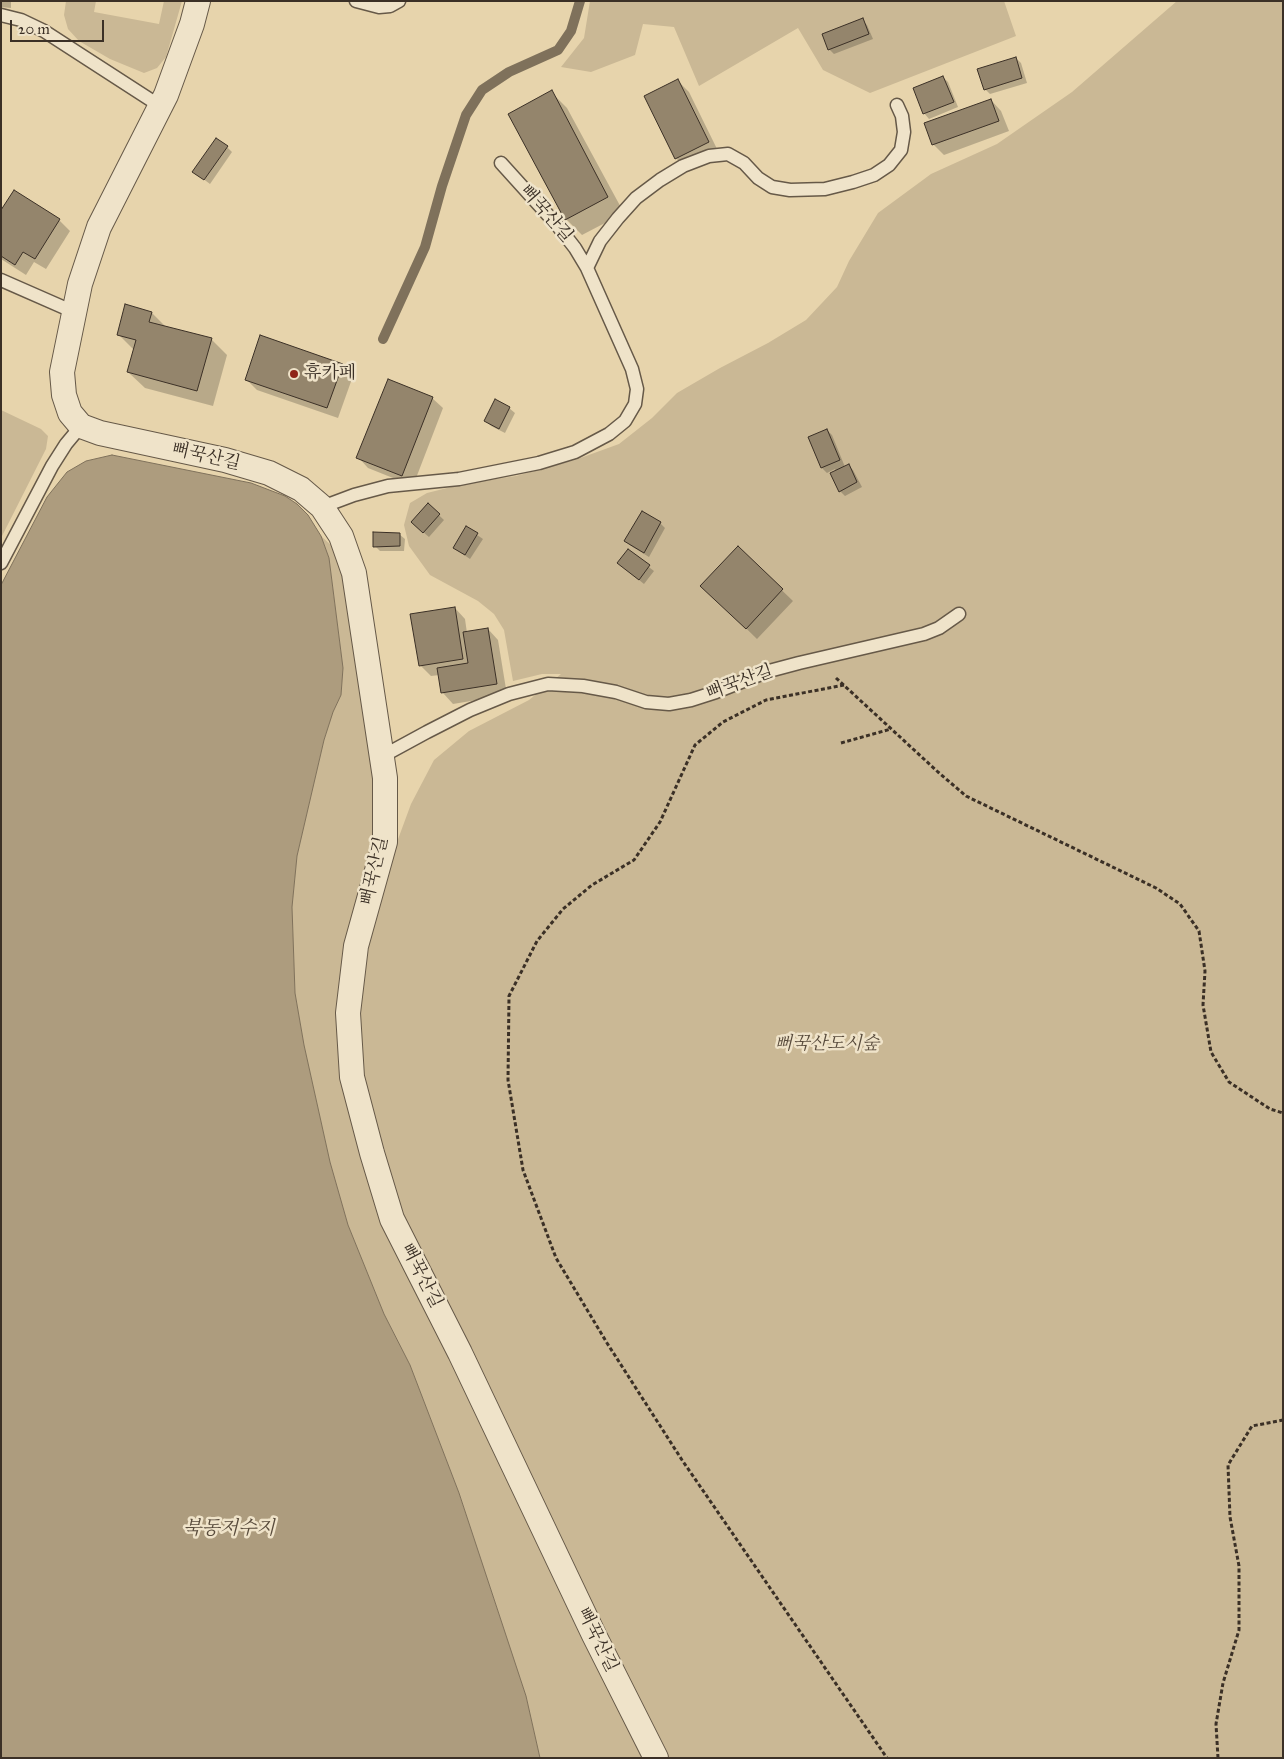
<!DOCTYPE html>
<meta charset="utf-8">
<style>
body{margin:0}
#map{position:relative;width:1284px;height:1759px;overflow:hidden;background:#e7d4ac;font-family:"IM FELL Great Primer",serif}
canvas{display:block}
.frame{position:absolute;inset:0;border:2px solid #3b3026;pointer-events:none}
.scale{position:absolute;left:10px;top:20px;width:94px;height:22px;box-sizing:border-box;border:2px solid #3b3026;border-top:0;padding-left:6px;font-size:15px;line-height:18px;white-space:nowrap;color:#3b3026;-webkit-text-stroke:4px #efe3c9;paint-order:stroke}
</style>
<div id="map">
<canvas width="1284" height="1759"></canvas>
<div class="frame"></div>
<div class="scale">20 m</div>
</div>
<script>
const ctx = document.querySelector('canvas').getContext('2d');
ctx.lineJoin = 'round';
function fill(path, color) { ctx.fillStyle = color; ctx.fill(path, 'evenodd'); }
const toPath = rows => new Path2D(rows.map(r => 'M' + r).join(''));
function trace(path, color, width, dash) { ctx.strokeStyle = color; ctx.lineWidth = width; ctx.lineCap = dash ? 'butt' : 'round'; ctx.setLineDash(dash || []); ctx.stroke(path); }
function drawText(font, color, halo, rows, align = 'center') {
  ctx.font = font + ' "IM FELL Great Primer","Noto Serif KR",serif'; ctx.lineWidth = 5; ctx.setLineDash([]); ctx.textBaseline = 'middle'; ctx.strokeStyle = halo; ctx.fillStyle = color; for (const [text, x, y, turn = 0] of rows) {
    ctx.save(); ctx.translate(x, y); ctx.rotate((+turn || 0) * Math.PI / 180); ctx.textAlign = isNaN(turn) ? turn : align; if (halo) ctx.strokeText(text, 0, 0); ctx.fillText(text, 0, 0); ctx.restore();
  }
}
const green = toPath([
 [66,1,96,1,94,12,159,24,164,1,182,1,166,57,157,68,144,73,110,59,79,41,68,29,64,15],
 [590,1,1004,1,1016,36,870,93,823,70,798,28,699,86,674,27,643,24,635,55,591,72,561,67,584,38],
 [1177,1,1283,1,1283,1758,667,1758,650,1728,399,1207,361,1076,359,1011,370,940,397,842,411,804,434,760,469,731,529,700,561,674,542,674,513,681,504,630,494,614,478,601,430,575,409,546,404,525,410,503,427,493,463,484,516,476,575,460,619,444,652,418,677,393,720,368,768,343,806,320,837,287,849,261,878,213,931,174,997,144,1072,92],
 [1,410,41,429,48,436,46,449,1,538],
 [321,536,333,547,341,560,374,756,374,827,347,944,349,1102,605,1683,643,1758,540,1758,526,1696,459,1493,410,1365,384,1314,348,1225,330,1162,304,1045,295,993,292,906,297,856,324,740,333,712,341,695,343,668,329,558]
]);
const water = toPath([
 [112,455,251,483,285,496,297,504,308,515,321,536,329,558,343,668,341,695,333,712,324,740,297,856,292,907,295,993,304,1045,330,1162,348,1225,384,1314,410,1365,459,1493,526,1696,540,1758,1,1758,1,585,47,497,67,472,86,461,112,455]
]);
const shadow = toPath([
 [1,1,11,1,11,8,1,7],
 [862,20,867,25,873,39,834,54,829,49],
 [1016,58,1021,63,1027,83,990,94,985,89],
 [943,77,948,82,958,107,929,119,924,113],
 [678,81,689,92,719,153,687,169,676,158],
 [551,92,567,108,624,213,582,235,566,219],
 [991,100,1001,111,1009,131,944,155,933,144],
 [227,147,232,152,210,184,194,172],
 [1,212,59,220,70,231,46,269,34,262,26,275,1,259],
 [152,313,166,327,211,339,227,355,213,406,145,388,128,372,134,350,118,334],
 [343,365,353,376,338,418,257,390,246,379],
 [432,398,443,408,413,486,368,468,358,457],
 [509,408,515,413,505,433,491,426,486,421],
 [827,430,832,435,845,467,848,465,853,470,862,487,845,496,840,491,835,469,827,473,822,468,809,438],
 [428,505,444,520,429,537,417,527],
 [660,523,665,528,649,557,631,546,626,541],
 [467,528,483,539,470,559,454,548],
 [399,534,405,539,404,551,380,551,375,546],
 [738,548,793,601,757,639,713,596],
 [628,551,654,571,644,584,618,563],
 [455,608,465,619,467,633,488,629,498,640,507,695,453,704,443,693,440,675,431,676,420,665]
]);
const stream = toPath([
 [383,339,425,247,442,186,466,115,482,90,509,72,558,50,571,31,580,1]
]);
const building = toPath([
 [863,18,869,34,828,50,822,34,863,18],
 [1016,57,1022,78,984,90,977,69,1016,57],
 [943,76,954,102,923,114,913,88,943,76],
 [678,79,709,142,675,159,644,96,678,79],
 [552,90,608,197,565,220,508,114,552,90],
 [991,99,999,121,932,145,924,123,991,99],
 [216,138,228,146,204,180,192,172,216,138],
 [14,190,60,219,35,259,23,252,15,265,1,256,1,210,14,190],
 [125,304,152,312,149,322,212,338,197,391,127,372,136,340,117,335,125,304],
 [260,335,343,364,327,408,245,380,260,335],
 [388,379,433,397,402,476,356,458,388,379],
 [495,399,510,407,499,429,484,421,495,399],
 [827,429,840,460,821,468,808,437,827,429],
 [849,464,857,482,839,492,830,473,849,464],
 [428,503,440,514,423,533,411,522,428,503],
 [642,511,661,522,644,553,624,541,642,511],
 [466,526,478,533,465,555,453,548,466,526],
 [373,532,400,533,400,546,373,547,373,532],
 [738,546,783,589,746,629,700,586,738,546],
 [628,549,650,565,639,580,617,563,628,549],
 [455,607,463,659,419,666,410,614,455,607],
 [488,628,497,684,441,693,437,668,468,663,463,632,488,628]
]);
const path = toPath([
 [836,678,938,772,966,796,1156,888,1180,904,1199,931,1205,971,1203,1005,1211,1052,1229,1082,1270,1109,1283,1113],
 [844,685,766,700,723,722,695,745,660,822,634,860,592,885,563,909,537,941,509,996,508,1080,523,1170,556,1258,607,1343,682,1460,887,1758],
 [841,743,891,729],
 [1218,1758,1216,1724,1223,1683,1239,1630,1239,1566,1230,1517,1228,1465,1252,1426,1283,1420]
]);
const lane = toPath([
 [356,1,379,7,390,6,399,1],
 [1,15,21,20,44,31,160,106],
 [587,268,600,241,618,218,636,198,660,180,683,166,709,156,728,154,744,163,758,178,772,187,790,190,825,189,853,182,874,175,889,165,901,150,904,132,902,116,897,105],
 [1,280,74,312],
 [322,507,354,495,388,486,459,479,539,463,575,452,609,434,625,421,635,404,637,389,632,369,587,268,575,248,557,225,501,163],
 [1,563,52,466,66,444,81,426],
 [381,757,427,732,470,710,509,694,548,684,583,686,616,692,646,702,669,704,691,700,716,692,769,671,799,663,924,634,939,628,959,614]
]);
const street = toPath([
 [198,1,192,24,166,95,99,227,80,284,62,372,64,395,70,413,81,426,100,433,225,460,269,473,301,489,322,507,341,536,354,573,385,778,385,842,356,946,348,1013,352,1077,372,1153,392,1219,460,1353,594,1635,656,1758]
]);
const markers = [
 [294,374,5,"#8f2418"]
];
const streetNames = [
 ["뻐꾹산길",546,214,49],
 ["뻐꾹산길",206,457,13],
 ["뻐꾹산길",740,683,-20],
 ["뻐꾹산길",375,871,-77],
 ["뻐꾹산길",421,1276,63],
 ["뻐꾹산길",597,1640,64]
];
const poiNames = [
 ["휴카페",304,374]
];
const parkNames = [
 ["뻐꾹산도시숲",827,1045]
];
const waterNames = [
 ["북동저수지",229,1529]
];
fill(green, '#cab895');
fill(water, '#ad9c7e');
trace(water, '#7f715b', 1);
fill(shadow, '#0003');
trace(stream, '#7f715b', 10);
fill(building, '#94856c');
trace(building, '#3b3026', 1);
trace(lane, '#665948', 15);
trace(street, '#665948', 26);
trace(path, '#3b3026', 3, [4, 2.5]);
trace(lane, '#efe3c9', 12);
trace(street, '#efe3c9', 24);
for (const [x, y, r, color] of markers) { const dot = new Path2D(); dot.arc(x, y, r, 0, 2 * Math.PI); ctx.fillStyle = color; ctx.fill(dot); trace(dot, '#efe3c9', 2); }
drawText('18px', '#3b3026', '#efe3c9', streetNames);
drawText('18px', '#3b3026', '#efe3c9', poiNames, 'left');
drawText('italic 18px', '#584b3c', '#efe3c9', parkNames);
drawText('italic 19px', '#584b3c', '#efe3c9', waterNames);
</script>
